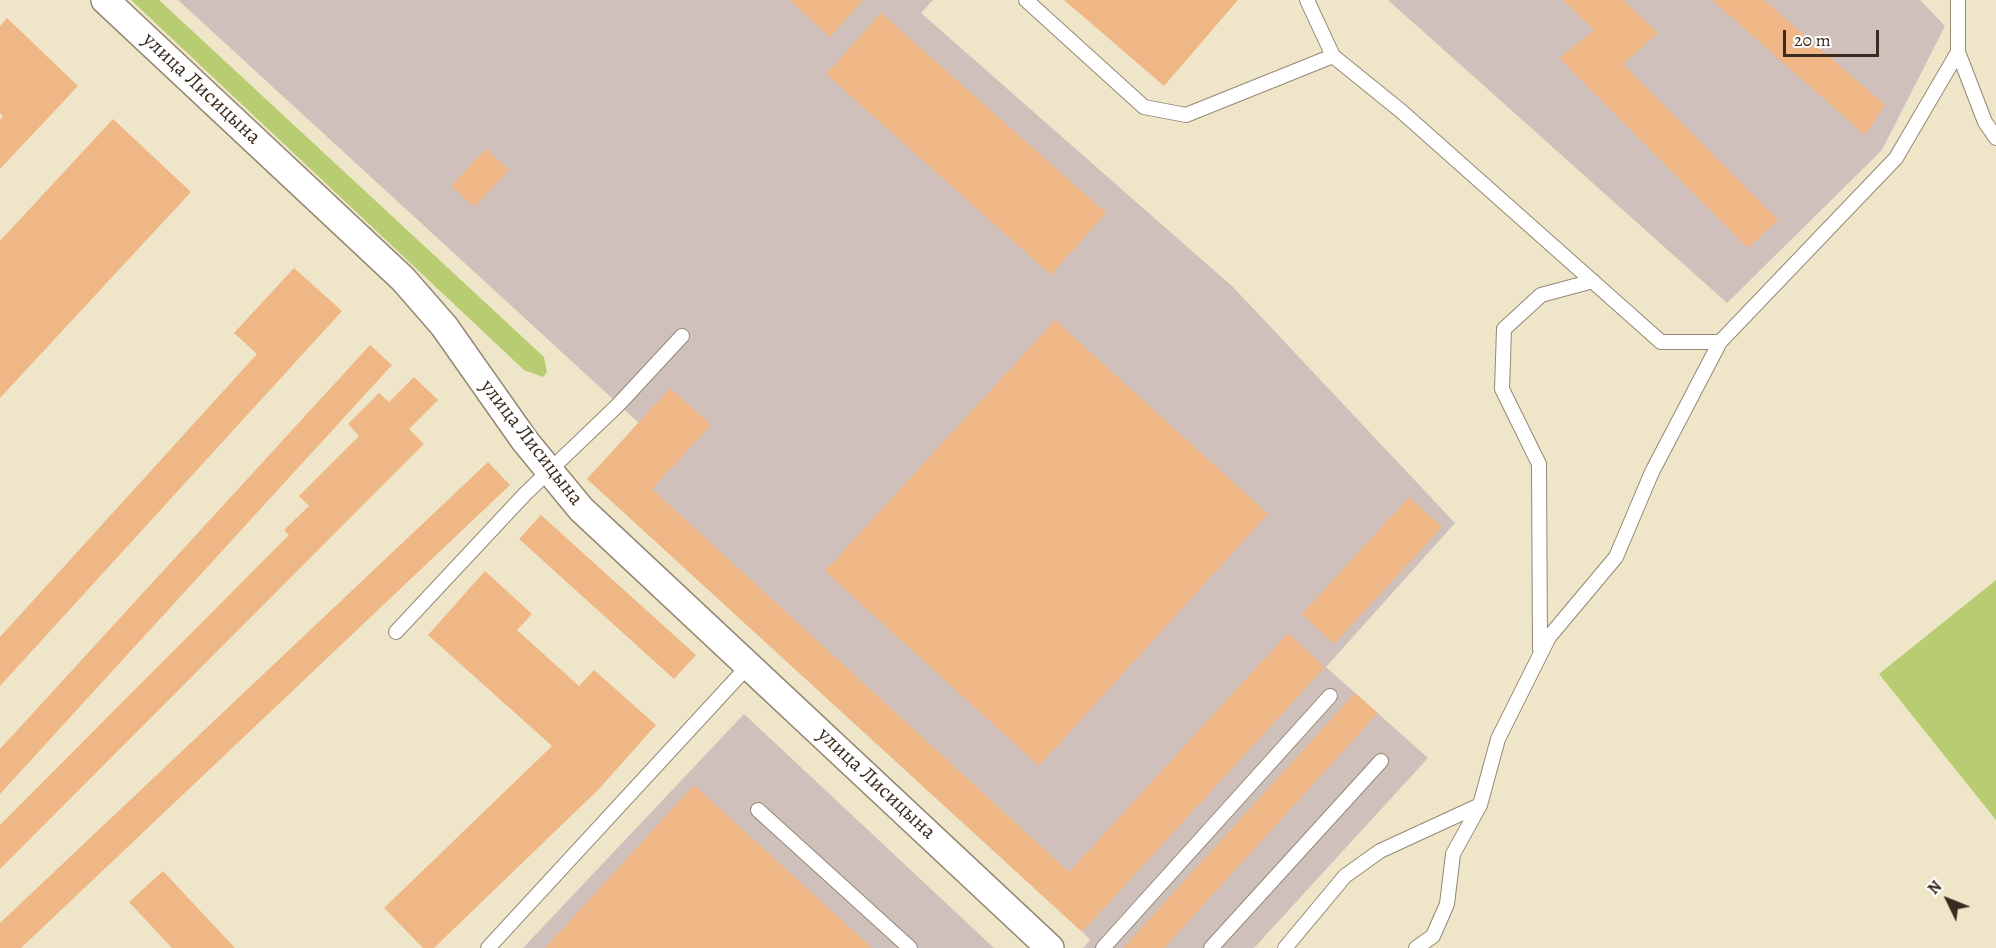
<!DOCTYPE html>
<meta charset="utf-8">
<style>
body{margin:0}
#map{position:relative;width:1996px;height:948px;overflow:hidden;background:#efe6c9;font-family:Alegreya,serif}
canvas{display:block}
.north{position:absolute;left:1918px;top:870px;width:60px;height:60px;-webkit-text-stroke:4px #fff;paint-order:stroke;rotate:313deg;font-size:16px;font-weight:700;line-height:24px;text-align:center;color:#3b2a1e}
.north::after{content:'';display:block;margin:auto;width:21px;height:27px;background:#3b2a1e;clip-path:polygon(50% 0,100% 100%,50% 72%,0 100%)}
.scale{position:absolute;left:1783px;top:30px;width:96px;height:27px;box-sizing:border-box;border:3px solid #3b2a1e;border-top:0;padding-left:8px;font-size:18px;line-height:21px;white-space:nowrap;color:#3b2a1e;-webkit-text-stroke:4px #fff;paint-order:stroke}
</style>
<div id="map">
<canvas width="1996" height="948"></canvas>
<div class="north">N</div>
<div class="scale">20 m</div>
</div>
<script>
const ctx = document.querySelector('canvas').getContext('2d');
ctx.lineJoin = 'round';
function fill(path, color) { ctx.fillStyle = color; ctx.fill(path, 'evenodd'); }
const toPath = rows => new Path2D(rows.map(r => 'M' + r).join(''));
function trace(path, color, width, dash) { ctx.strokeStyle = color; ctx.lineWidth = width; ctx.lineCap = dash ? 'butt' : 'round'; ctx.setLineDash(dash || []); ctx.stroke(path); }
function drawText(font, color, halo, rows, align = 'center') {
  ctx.font = font + ' Alegreya,serif'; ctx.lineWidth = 4.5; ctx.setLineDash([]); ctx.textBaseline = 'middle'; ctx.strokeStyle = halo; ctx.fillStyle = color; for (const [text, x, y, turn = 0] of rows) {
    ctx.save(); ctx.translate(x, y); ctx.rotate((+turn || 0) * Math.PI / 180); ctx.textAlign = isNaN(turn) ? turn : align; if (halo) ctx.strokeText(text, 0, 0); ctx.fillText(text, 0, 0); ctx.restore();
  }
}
const industrial = toPath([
 [178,0,933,0,921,13,1233,287,1455,523,1326,667,1428,758,1254,948,1083,948,1090,940,1082,932,1114,896,1069,872,612,453,639,423],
 [1388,0,1920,0,1945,26,1882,150,1727,303],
 [744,714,994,948,523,948]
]);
const green = toPath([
 [131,0,159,0,544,357,547,372,543,377,524,370],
 [1996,580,1996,820,1879,674]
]);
const building = toPath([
 [789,0,863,0,830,37],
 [1064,0,1238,0,1164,86],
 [1563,0,1623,0,1658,33,1623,64,1778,220,1748,248,1559,58,1594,30],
 [1712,0,1764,0,1885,105,1865,135],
 [881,13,1106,213,1051,275,826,74],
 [7,18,78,86,0,169,0,120,3,116,0,113,0,26],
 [113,119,191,192,0,398,0,241],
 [486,149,509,170,474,207,451,186],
 [294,268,342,311,0,686,0,637,257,354,234,333],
 [1055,320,1268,514,1039,766,825,571],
 [370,345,392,365,0,794,0,749],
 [414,377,438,400,409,429,424,444,0,869,0,825,289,535,284,530,309,506,299,496,359,436,348,424,379,393,389,402],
 [670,388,711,425,652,489,1069,872,1288,633,1325,667,1082,932,587,479],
 [488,462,510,485,21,948,0,948,0,923],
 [1409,497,1442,527,1334,644,1302,614],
 [541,515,696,655,674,679,519,539],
 [485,571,532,614,517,630,579,686,594,670,656,725,599,789,434,948,423,948,384,908,552,746,428,635],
 [1355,693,1378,713,1164,948,1123,948],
 [694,785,872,948,545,948],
 [163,871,235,948,172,948,129,902]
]);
const lane = toPath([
 [1026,0,1144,107,1186,115,1333,56],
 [1307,0,1333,56,1401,111,1661,342,1720,342],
 [1958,52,1985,122,1996,138],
 [396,632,525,494,618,405,682,336],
 [1540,649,1539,464,1502,389,1504,329,1541,295,1593,281],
 [758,810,910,948],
 [488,948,749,665],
 [1103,948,1330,696],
 [1211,948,1381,761],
 [1285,948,1345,876,1380,851,1480,805,1498,739,1549,637,1616,557,1652,472,1720,342,1896,158,1958,52,1958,0],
 [1416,948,1433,936,1447,904,1453,854,1480,805]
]);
const street = toPath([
 [105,0,403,279,444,326,525,441,581,509,1050,948]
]);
const streetNames = [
 ["улица Лисицына",201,89,43],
 ["улица Лисицына",531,443,52],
 ["улица Лисицына",876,784,43]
];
fill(industrial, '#cfc0bb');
fill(green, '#b8cd71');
fill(building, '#efb786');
trace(lane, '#958874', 16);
trace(street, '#958874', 30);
trace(lane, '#fff', 14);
trace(street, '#fff', 27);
drawText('21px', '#3b2a1e', '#fff', streetNames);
</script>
